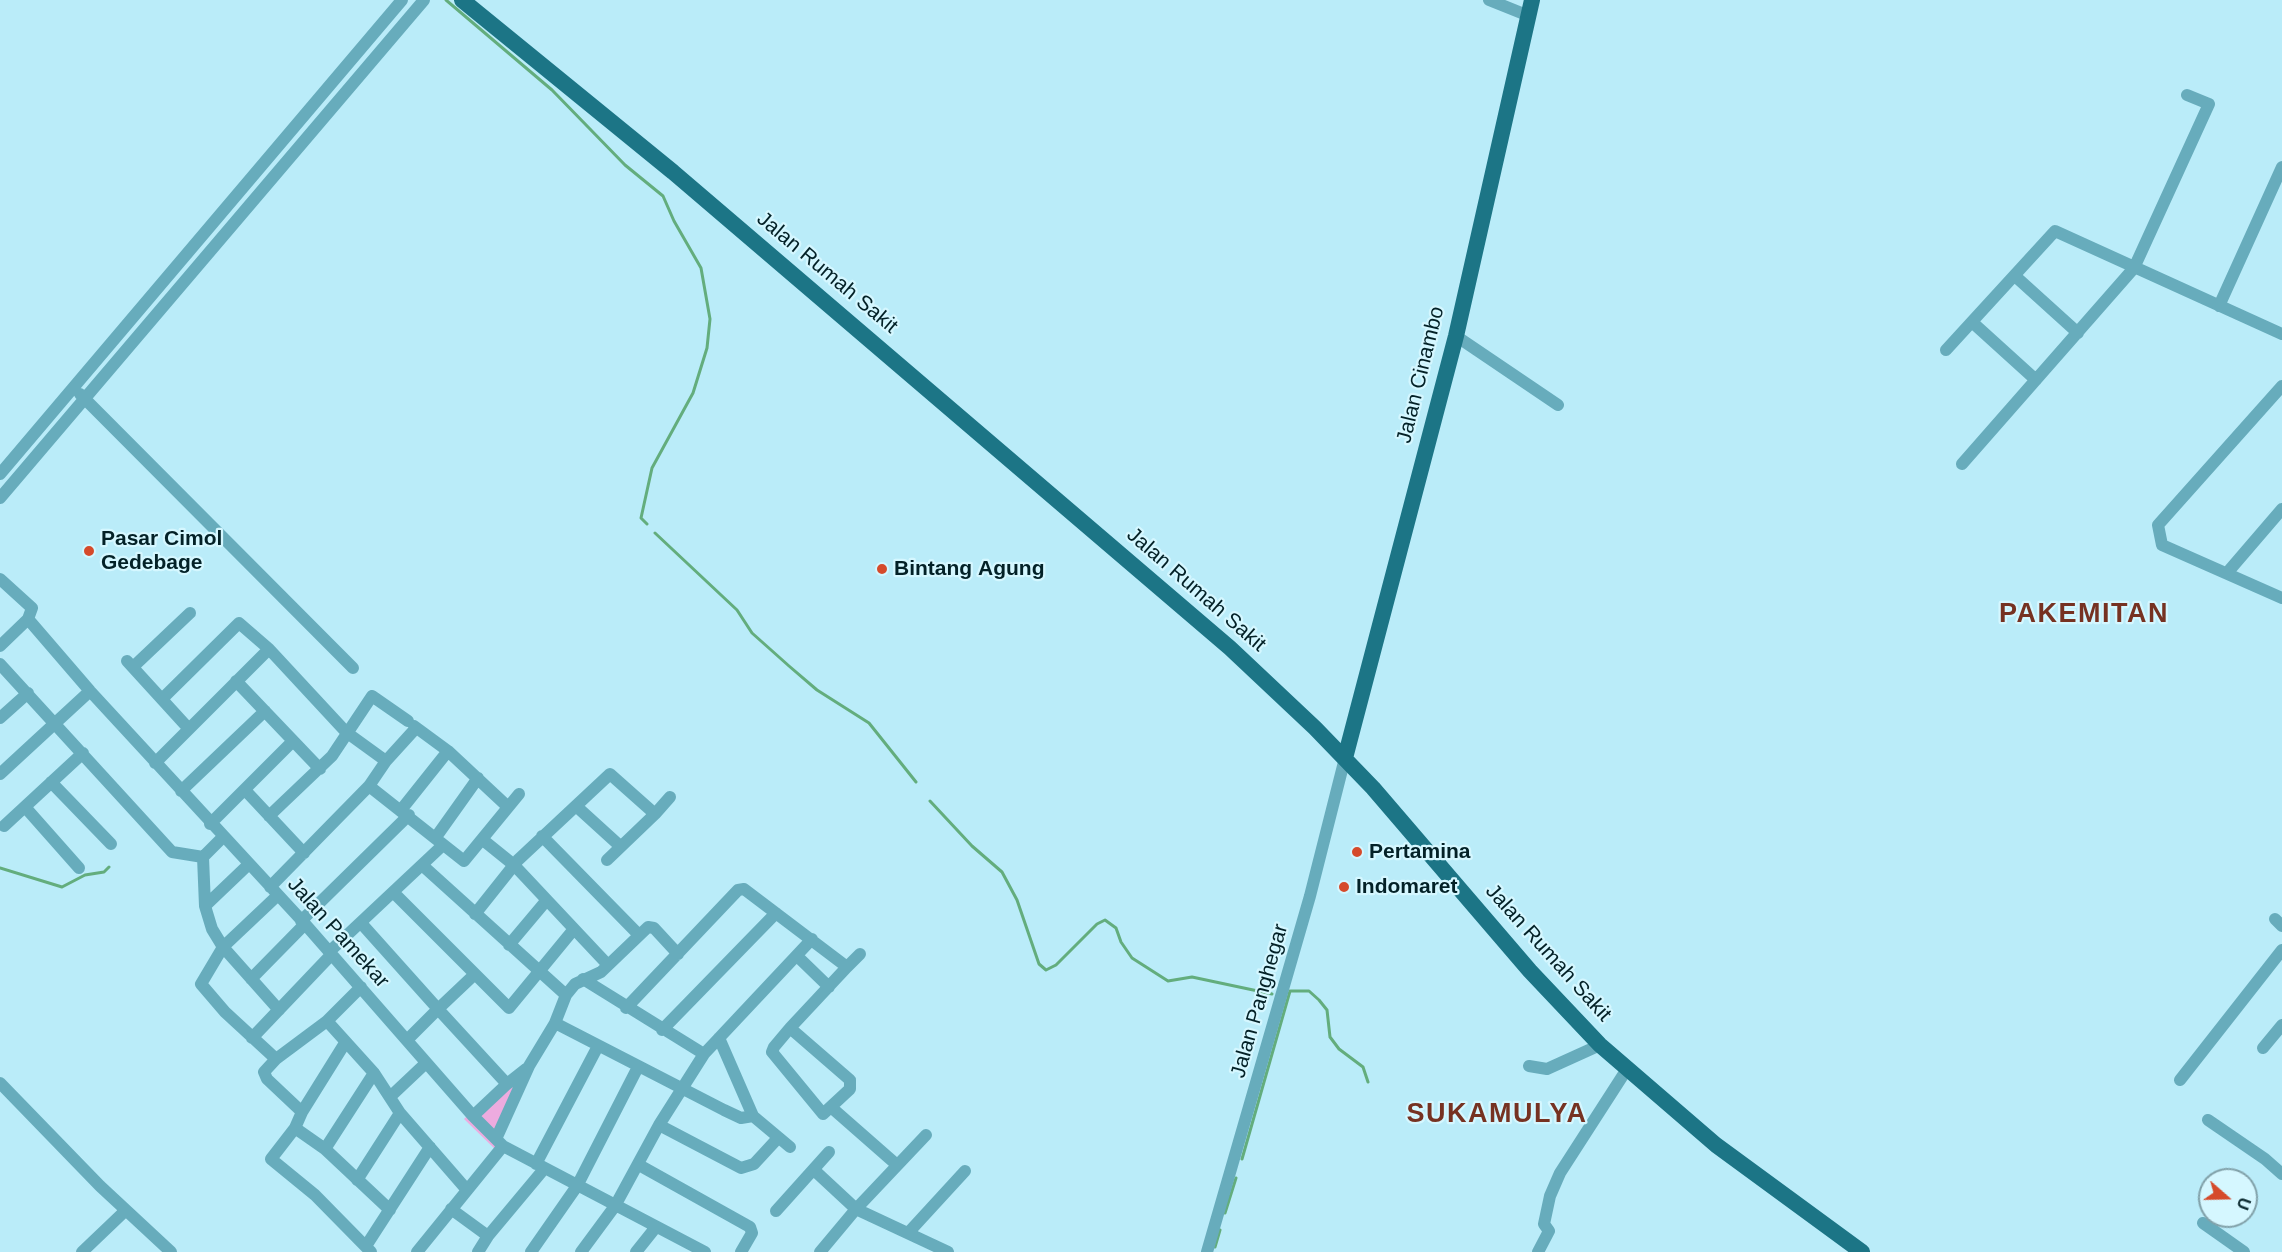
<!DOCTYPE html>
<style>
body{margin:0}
#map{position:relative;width:2282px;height:1252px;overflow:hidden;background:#baecf9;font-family:Helvetica,sans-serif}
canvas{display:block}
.north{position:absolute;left:2198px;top:1168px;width:60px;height:60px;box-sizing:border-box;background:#d5f7ff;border:2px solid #81a1a9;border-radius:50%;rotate:110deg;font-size:16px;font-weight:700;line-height:24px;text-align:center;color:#032127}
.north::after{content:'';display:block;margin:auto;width:21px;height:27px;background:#d54a2b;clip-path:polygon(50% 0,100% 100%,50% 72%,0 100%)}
</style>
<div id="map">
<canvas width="2282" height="1252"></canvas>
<div class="north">U</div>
</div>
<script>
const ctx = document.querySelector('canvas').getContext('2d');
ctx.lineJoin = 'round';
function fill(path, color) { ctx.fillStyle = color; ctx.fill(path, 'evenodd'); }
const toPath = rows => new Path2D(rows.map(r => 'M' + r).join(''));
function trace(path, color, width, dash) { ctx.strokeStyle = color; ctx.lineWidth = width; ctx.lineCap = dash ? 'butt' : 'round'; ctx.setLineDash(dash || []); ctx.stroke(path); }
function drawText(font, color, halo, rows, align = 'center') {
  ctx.font = font + ' Helvetica,sans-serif'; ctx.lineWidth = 4.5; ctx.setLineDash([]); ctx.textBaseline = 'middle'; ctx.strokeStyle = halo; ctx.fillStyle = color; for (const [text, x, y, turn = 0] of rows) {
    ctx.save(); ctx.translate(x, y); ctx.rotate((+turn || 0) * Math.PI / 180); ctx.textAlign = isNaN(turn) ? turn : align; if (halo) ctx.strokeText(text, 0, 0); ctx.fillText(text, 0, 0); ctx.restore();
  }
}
const green = toPath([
 [526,1062,496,1150,464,1119]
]);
const stream = toPath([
 [446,0,552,90,625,165,663,196,674,221,701,268,710,319,707,348,693,393,652,468,641,518,647,524],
 [655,533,737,610,752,633,789,666,817,690,869,723,916,782],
 [930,801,972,846,1002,872,1017,900,1039,964,1046,970,1056,965,1097,924,1105,920,1116,928,1121,942,1132,958,1168,981,1192,977,1272,994],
 [0,868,62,887,85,875,104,872,109,867],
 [1291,991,1309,991,1319,1000,1327,1010,1330,1037,1339,1049,1363,1067,1368,1082],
 [1242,1159,1290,991],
 [1225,1213,1236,1178],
 [1215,1247,1220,1230]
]);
const minor = toPath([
 [1489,0,1529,16],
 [2015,276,2078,333],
 [2219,306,2282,167],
 [1972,322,2036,380],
 [1456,336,1558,405],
 [1946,350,2055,231,2282,334],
 [2282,386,2158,525,2162,545,2282,598],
 [80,394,353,668],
 [1962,464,2134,268,2209,104,2187,95],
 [0,474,402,0],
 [0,498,424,0],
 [2227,573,2282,509],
 [0,579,32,608,28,619,90,691,305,924,473,1116,503,1146,705,1252],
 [0,646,28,619],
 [127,661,189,729],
 [0,664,172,852,203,857],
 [133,667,190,613],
 [236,681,320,769],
 [162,699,239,623,269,649,346,732,386,761],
 [0,718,28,693],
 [414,726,448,751,508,807],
 [155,763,269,649],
 [0,774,90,691],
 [51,782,111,844],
 [369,786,464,861,519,794],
 [245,790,304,853],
 [181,791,265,711],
 [576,806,620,846],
 [25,807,79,868],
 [401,810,448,751],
 [655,814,670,797],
 [269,816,332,756,372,696,408,721],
 [210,824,293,741],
 [4,826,83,753],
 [542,836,639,935],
 [436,837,478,778],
 [483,840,514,865,608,965],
 [203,857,205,906,212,929,223,947,201,984,225,1012,276,1059],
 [203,857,223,837],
 [422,865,566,995,555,1023,529,1066,496,1139],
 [270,887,369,786,386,761,416,728],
 [393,892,509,1008,574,929],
 [277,896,223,947,279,1010],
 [205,906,248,865],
 [475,914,518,860,610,774,655,814,607,860],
 [2275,919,2282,926],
 [301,921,409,815],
 [361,923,438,1009,475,974],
 [509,945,546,901],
 [329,952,443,845],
 [797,956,829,987],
 [847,967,860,954],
 [251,979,305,924],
 [583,979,704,1054],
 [566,995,575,984,601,972,648,927,654,928,678,954],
 [626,1008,738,890,744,889,847,967,790,1028,850,1080,850,1089,823,1114,772,1052,774,1047,790,1028],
 [327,1021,374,1073,400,1113,467,1190],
 [555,1023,724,1110,741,1118,753,1116],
 [662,1030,776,913],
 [252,1038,331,955],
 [719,1038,753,1116,790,1147],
 [407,1040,438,1009,507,1084,526,1069],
 [345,1043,302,1112,295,1128,271,1159,315,1195,371,1252],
 [2263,1048,2282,1025],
 [1529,1066,1547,1069,1600,1045],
 [2180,1080,2282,950],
 [0,1083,100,1186,171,1252],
 [391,1096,426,1063],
 [832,1108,897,1165],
 [302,1112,267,1079,264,1072,276,1059,327,1021,361,987],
 [473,1116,507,1084],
 [2208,1120,2265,1159,2282,1174],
 [659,1125,741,1168,754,1164,778,1138],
 [295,1128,325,1149,390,1210],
 [325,1149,374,1073],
 [536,1164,598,1046],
 [639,1165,750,1227,752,1233,741,1252],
 [814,1170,856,1209,948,1252],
 [357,1180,400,1113],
 [451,1209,488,1236,544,1169],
 [776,1211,829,1152],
 [2203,1223,2244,1252],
 [909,1232,965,1171],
 [366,1246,430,1147],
 [82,1252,125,1211],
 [417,1252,503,1146],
 [478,1252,488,1236],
 [531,1252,577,1186,638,1067],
 [581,1252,615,1206,659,1125,704,1054,812,939],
 [636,1252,656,1227],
 [820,1252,856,1209,926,1135],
 [1207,1252,1310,896,1345,758],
 [1538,1252,1549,1231,1544,1224,1550,1196,1560,1173,1627,1069]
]);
const major = toPath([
 [462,0,673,172,1230,648,1315,728,1373,788,1530,971,1600,1045,1716,1145,1862,1252],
 [1345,758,1456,336,1532,0]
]);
const markers = [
 [89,551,6,"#d54a2b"],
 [882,569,6,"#d54a2b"],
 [1357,852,6,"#d54a2b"],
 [1344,887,6,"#d54a2b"]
];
const streetNames = [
 ["Jalan Rumah Sakit",827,273,40],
 ["Jalan Cinambo",1421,375,-76],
 ["Jalan Rumah Sakit",1196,590,41],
 ["Jalan Pamekar",338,933,48],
 ["Jalan Rumah Sakit",1548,953,48],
 ["Jalan Panghegar",1260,1001,-74]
];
const poiNames = [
 ["Pasar Cimol",101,539],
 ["Gedebage",101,563],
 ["Bintang Agung",894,569],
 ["Pertamina",1369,852],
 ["Indomaret",1356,887]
];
const districtNames = [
 ["PAKEMITAN",2084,615],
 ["SUKAMULYA",1497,1115]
];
fill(green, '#edabdf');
trace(stream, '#63ad7d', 3);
trace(minor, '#67acbc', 12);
trace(major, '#1c7586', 16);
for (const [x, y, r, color] of markers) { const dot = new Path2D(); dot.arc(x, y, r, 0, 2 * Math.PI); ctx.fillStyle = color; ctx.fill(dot); trace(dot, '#d5f7ff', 2); }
drawText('21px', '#032127', '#d5f7ff', streetNames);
drawText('bold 21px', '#032127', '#d5f7ff', poiNames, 'left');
ctx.letterSpacing = '1.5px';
drawText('bold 27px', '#763222', '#d5f7ff', districtNames);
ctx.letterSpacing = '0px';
</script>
